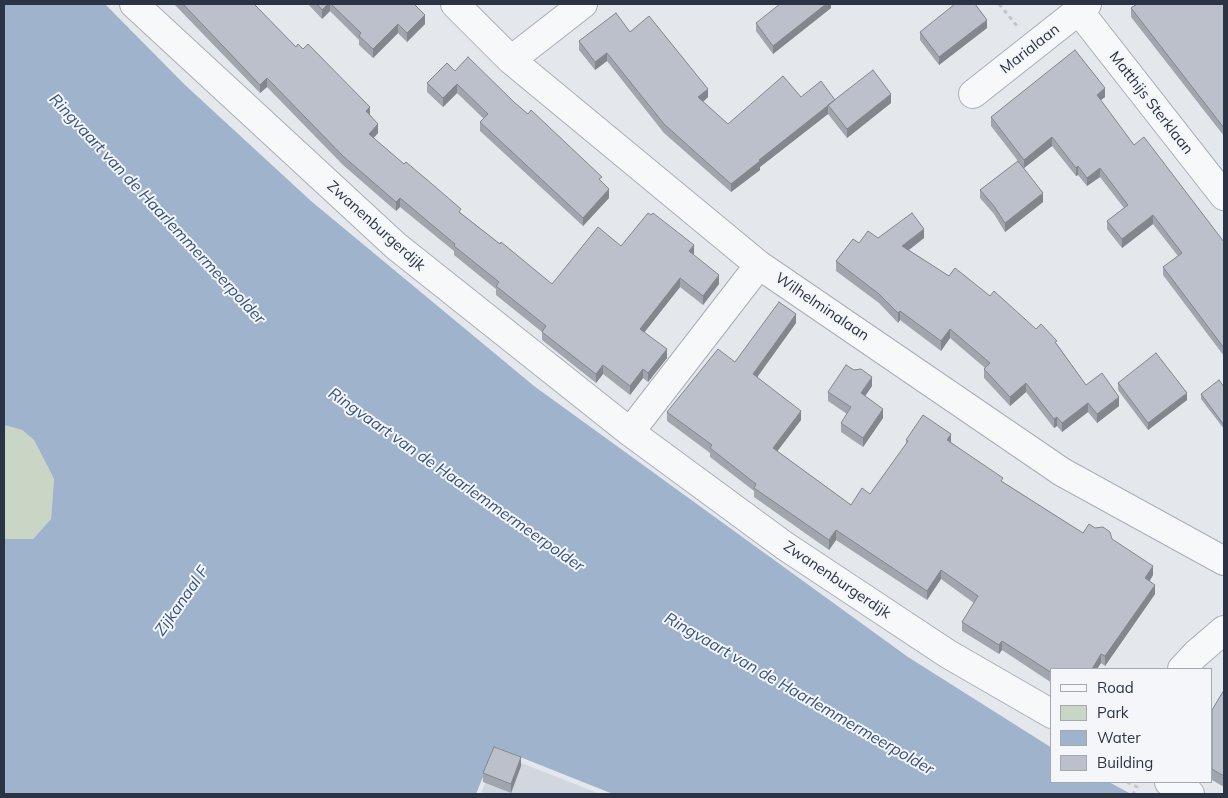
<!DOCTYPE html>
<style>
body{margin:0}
#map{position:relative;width:1228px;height:798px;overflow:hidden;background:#e4e7ec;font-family:Mulish,sans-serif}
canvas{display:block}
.frame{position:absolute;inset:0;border:5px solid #2b3445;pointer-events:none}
.legend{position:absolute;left:1050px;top:668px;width:162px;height:115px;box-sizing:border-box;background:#f4f6f9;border:1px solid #a4a8b1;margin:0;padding:6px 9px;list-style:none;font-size:15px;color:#2b3445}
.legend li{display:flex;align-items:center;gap:10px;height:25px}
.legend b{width:25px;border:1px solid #a4a8b1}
</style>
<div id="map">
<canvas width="1228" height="798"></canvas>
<div class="frame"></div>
<ul class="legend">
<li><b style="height:6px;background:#f7f8fa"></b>Road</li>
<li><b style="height:14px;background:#c9d6c5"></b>Park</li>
<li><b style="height:14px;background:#9fb4cc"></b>Water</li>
<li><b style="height:14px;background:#bbc0ca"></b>Building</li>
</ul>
</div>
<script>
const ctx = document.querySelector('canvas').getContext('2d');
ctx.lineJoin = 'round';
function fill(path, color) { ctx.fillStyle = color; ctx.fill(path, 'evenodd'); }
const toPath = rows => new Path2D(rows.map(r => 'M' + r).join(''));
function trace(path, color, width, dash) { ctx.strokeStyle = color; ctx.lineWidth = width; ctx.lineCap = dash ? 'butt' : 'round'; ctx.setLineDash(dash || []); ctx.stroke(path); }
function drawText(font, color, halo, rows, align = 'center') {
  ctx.font = font + ' Mulish,sans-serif'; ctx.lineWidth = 4; ctx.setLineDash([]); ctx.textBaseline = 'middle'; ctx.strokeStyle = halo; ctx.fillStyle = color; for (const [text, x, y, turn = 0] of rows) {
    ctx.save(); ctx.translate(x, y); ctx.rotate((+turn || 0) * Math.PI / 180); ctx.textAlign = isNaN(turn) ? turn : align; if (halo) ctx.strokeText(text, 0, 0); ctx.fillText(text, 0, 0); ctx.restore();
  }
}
const built = toPath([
 [496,753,600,794,481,794]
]);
const green = toPath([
 [4,425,22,430,34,440,54,479,51,519,33,539,4,539]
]);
const water = toPath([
 [4,4,105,4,184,84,311,201,534,386,908,657,1052,748,1052,782,1109,782,1131,794,613,794,495,747,476,794,4,794,4,539,33,539,51,519,54,479,34,440,22,430,4,425]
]);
const path = toPath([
 [999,4,1017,26],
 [1127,782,1137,787,1133,794]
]);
const minor = toPath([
 [134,4,396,246,630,432,785,546,948,654,1052,714],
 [455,4,511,60,759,265,1062,472,1224,561],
 [1079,11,1224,196],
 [511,60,583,4],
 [973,94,1087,4],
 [630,432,759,265],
 [1182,669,1196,654,1224,630],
 [1169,782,1190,794]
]);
const wall = toPath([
 [174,4,254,4,296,47,370,115,378,133,373,138,461,213,500,244,552,284,621,246,694,254,693,254,719,284,703,305,680,287,644,332,667,358,648,382,643,378,630,395,603,374,596,383,542,340,542,332,496,295,496,289,454,255,454,251,400,207,396,211,343,165,267,87,260,93],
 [308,4,414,4,425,24,407,42,398,33,373,58,359,45,359,40,330,11,322,19],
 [831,4,831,8,773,54,756,31,756,23],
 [1224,4,1224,136,1131,17,1131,8],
 [987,28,939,65,920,40,920,32],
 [630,32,708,97,703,102,728,124,801,97,891,103,847,138,828,114,760,167,760,170,731,192,664,133,607,61,595,70,579,50,579,41],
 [455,71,515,103,602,182,609,198,583,226,480,131,480,122,484,119,457,93,443,107,427,92,427,83],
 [1105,97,1100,100,1134,145,1224,242,1224,356,1163,275,1163,267,1178,256,1153,224,1122,248,1107,229,1107,221,1124,208,1100,177,1087,186,1078,175,1076,176,1052,146,1024,168,1043,202,1005,232,994,214,980,198,980,190,1018,161,991,126,991,117],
 [924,238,909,250,949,276,990,296,1057,344,1086,385,1119,406,1097,423,1088,412,1062,432,1057,426,1054,428,1026,392,1010,406,984,378,984,369,985,368,950,338,941,351,900,320,898,323,879,303,836,271,836,261,859,243],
 [796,323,757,377,801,420,777,451,851,505,870,494,906,445,906,440,951,442,1003,482,1083,533,1112,539,1153,575,1150,581,1155,594,1105,666,1101,663,1097,669,1052,669,1052,683,1002,650,999,654,962,631,962,622,974,603,941,579,927,600,836,540,829,550,754,497,754,491,710,457,710,453,667,421,667,412,735,362],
 [1118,383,1187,400,1148,430,1118,390],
 [872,386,865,396,883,418,863,447,841,432,841,423,847,414,828,401,828,392],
 [1224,387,1224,429,1201,399,1201,394],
 [1224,690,1224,787,1212,780,1212,710],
 [521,766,511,793,483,782,483,773]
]);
const shadedWall = toPath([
 [328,4,330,4,330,11,322,19,322,10],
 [826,4,831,4,831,8,773,54,773,46],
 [425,15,425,24,407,42,407,33],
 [987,20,987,28,939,65,939,57],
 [398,24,398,33,373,58,373,49],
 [607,53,607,61,595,70,595,62],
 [267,78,267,87,260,93,260,85],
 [457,84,457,93,443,107,443,98],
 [1105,88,1105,97,1097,103,1097,95],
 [708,89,708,97,698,106,698,97],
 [891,94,891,103,847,138,847,129],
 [828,105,828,114,760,167,760,170,731,192,731,184,759,160],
 [370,107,370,116,366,111],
 [378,124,378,133,369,143,369,134],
 [1052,137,1052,146,1024,168,1024,160],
 [1078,166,1078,175,1076,176,1076,168],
 [1100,168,1100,177,1087,186,1087,178],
 [609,189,609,198,583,226,583,218],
 [1043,193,1043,202,1005,232,1005,223],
 [400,198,400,207,396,211,396,202],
 [1153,215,1153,224,1122,248,1122,239],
 [924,229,924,238,902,255,902,246],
 [694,245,694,254,689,260,689,251],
 [719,275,719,284,703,305,703,296],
 [680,278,680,287,640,338,640,329],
 [900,311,900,320,898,323,898,313],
 [796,314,796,323,753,383,753,374],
 [950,329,950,338,941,351,941,341],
 [667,349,667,358,648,382,648,373],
 [603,365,603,374,596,383,596,374],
 [643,369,643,378,630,395,630,386],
 [872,377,872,386,861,402,861,393],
 [1026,383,1026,392,1010,406,1010,397],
 [1187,393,1187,400,1148,430,1148,423],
 [1119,397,1119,406,1097,423,1097,414],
 [1088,403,1088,412,1062,432,1062,423],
 [883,409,883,418,863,447,863,438],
 [801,411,801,420,773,457,773,448],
 [1057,417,1057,426,1054,428,1054,419],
 [951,434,951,443,947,440],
 [836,530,836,540,829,550,829,540],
 [1153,566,1153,575,1145,587,1145,578],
 [941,570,941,579,927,600,927,591],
 [1155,585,1155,594,1105,666,1105,656],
 [1002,641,1002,650,999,654,999,645],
 [1101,654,1101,663,1097,669,1092,669],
 [521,757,521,766,511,793,511,784]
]);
const building = toPath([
 [183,4,254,4,296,47,298,44,303,49,308,44,370,107,366,111,378,124,369,134,404,164,406,162,432,184,461,209,459,212,500,244,501,242,552,284,598,227,621,246,648,213,651,215,653,213,694,245,689,251,719,275,703,296,680,278,640,329,667,349,648,373,643,369,630,386,603,365,596,374,542,332,546,326,496,286,499,282,454,246,455,244,400,198,396,202,343,156,267,78,260,85,183,4],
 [317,4,328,4,322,10,317,4],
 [331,4,414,4,425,15,407,33,398,24,373,49,359,36,361,33,331,4],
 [780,4,826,4,773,46,756,23,780,4],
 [955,4,975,4,987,20,939,57,920,32,955,4],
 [1137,4,1224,4,1224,128,1131,8,1137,4],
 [616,13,630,32,649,16,708,89,698,97,728,124,783,76,801,97,821,81,835,100,759,160,760,161,731,184,664,124,607,53,595,62,579,41,616,13],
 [1075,50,1105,88,1097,95,1134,145,1144,137,1224,242,1224,348,1163,267,1182,253,1153,215,1122,239,1107,221,1128,205,1100,168,1087,178,1078,166,1076,168,1052,137,1024,160,991,117,1075,50],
 [468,57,515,103,528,114,531,110,602,177,599,179,609,189,583,218,480,122,488,114,457,84,443,98,427,83,447,63,455,71,468,57],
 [873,70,891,94,847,129,828,105,873,70],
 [1018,161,1043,193,1005,223,994,206,980,190,1018,161],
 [912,213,924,229,902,246,949,276,955,268,990,296,994,291,1036,329,1041,324,1057,341,1055,342,1086,385,1102,373,1119,397,1097,414,1088,403,1062,423,1057,417,1054,419,1026,383,1010,397,984,369,990,363,950,329,941,341,900,311,898,313,879,294,836,261,853,239,859,243,868,231,878,238,912,213],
 [779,302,796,314,753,374,801,411,773,448,851,505,862,488,870,494,908,441,906,440,923,415,951,434,947,440,1003,478,1001,481,1083,533,1089,524,1095,528,1103,527,1110,532,1112,539,1153,566,1145,578,1155,585,1105,656,1101,654,1092,669,1052,669,1052,673,1002,641,999,645,962,622,978,596,941,570,927,591,836,530,829,540,754,488,756,484,710,448,712,445,667,412,718,349,735,362,779,302],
 [1156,353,1187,393,1148,423,1118,383,1156,353],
 [846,365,854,370,861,369,872,377,861,393,883,409,863,438,841,423,851,407,828,392,846,365],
 [1219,380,1224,387,1224,425,1201,394,1219,380],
 [1224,690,1224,776,1212,769,1212,710,1224,690],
 [494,747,521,757,511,784,483,773,494,747]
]);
const streetNames = [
 ["Marialaan",1030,49,-38],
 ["Matthijs Sterklaan",1151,103,52],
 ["Zwanenburgerdijk",376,226,42],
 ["Wilhelminalaan",822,307,34],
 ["Zwanenburgerdijk",837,580,34]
];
const waterNames = [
 ["Ringvaart van de Haarlemmermeerpolder",157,209,47],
 ["Ringvaart van de Haarlemmermeerpolder",456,480,35],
 ["Zijkanaal F",182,601,-55],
 ["Ringvaart van de Haarlemmermeerpolder",799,694,30]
];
fill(built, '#d2d6de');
fill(green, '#c9d6c5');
fill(water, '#9fb4cc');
trace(minor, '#a9aeb7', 30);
trace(path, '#c2c5cb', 3, [4, 4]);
trace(minor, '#f7f8fa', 28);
fill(wall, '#a1a5ae');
fill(shadedWall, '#83868d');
fill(building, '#bbc0ca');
trace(building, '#83868d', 1);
drawText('15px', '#2b3445', '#f4f6f9', streetNames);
drawText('italic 16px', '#34527a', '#f4f6f9', waterNames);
</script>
